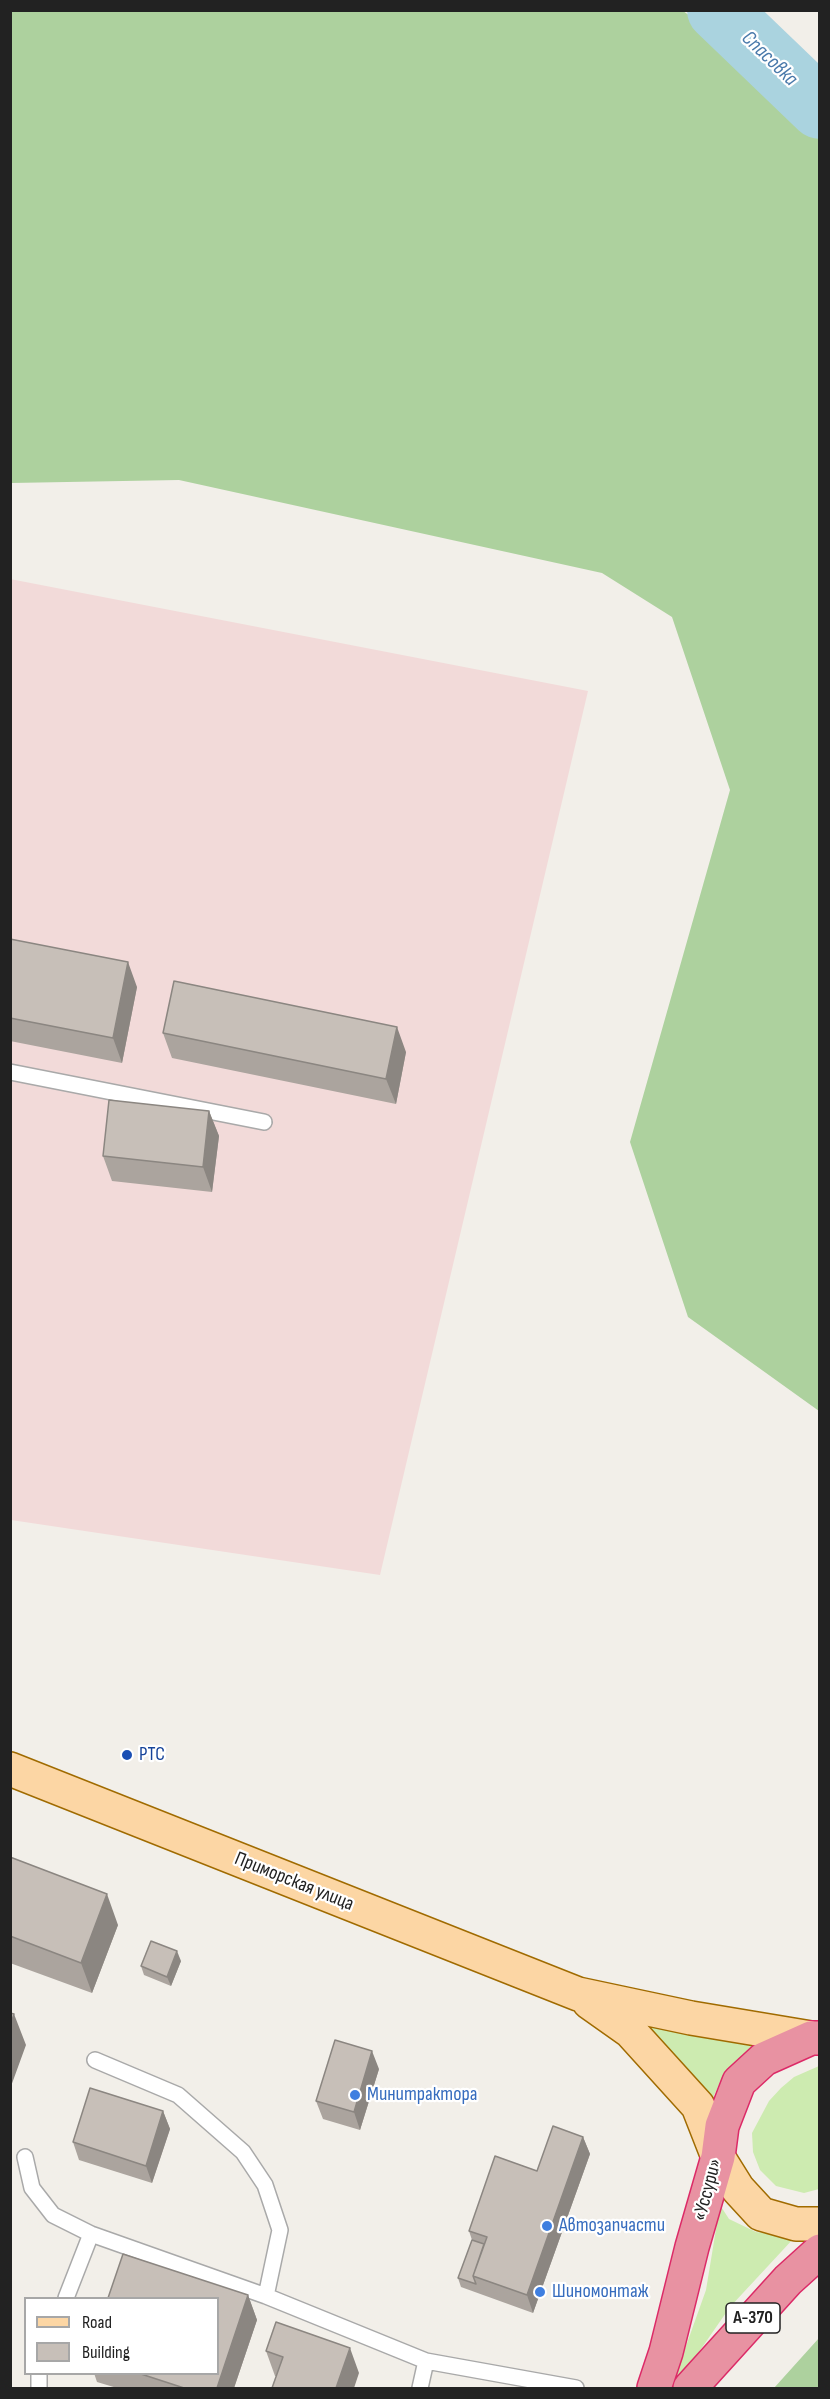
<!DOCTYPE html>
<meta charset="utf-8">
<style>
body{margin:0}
#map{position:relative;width:830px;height:2399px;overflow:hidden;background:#f2efe9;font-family:"Sofia Sans Condensed",sans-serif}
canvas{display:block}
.frame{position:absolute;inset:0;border:12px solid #222;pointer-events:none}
.legend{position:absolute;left:24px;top:2297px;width:195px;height:78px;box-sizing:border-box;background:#fff;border:2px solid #a7a7a7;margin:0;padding:8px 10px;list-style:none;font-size:18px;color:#222}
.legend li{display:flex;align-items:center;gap:12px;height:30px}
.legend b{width:30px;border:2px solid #a7a7a7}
</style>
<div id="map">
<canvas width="830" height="2399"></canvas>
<div class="frame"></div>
<ul class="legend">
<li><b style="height:8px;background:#fcd6a4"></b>Road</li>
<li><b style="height:16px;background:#c7bfb8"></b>Building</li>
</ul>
</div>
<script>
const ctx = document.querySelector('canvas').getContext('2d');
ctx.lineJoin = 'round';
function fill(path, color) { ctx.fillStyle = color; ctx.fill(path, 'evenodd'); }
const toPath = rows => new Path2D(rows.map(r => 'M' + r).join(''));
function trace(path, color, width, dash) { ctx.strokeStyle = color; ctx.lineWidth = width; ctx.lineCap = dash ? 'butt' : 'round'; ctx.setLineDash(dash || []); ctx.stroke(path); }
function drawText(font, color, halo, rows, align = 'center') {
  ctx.font = font + ' "Sofia Sans Condensed",sans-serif'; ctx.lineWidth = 4.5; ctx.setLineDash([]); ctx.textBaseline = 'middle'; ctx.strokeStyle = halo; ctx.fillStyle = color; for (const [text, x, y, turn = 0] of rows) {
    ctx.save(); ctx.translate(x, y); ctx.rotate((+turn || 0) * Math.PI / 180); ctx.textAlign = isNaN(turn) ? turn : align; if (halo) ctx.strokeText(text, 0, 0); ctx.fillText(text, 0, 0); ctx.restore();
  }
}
const commercial = toPath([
 [10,579,588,691,380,1575,11,1520]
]);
const grass = toPath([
 [640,2022,761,2046,733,2066,720,2082,712,2100],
 [819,2066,819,2189,804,2193,776,2186,760,2170,753,2152,752,2133,769,2101,781,2088,794,2077],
 [720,2205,729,2219,756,2232,794,2238,730,2307,674,2388,671,2388,706,2290]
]);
const forest = toPath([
 [10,11,683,11,700,23,819,136,819,1411,688,1317,630,1142,730,790,672,617,602,573,179,480,11,483],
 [819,2338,819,2388,774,2388]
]);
const river = toPath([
 [718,10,820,108]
]);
const lane = toPath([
 [10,1072,264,1122],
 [95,2060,178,2095,243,2152,265,2185,280,2230,266,2296],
 [25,2157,32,2188,53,2215,91,2234,266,2296,426,2361],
 [66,2298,91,2234],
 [39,2374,39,2388],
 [420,2388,426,2361,576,2388]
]);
const primary = toPath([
 [10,1769,578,1994,691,2018,811,2038],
 [589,2002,630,2031,698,2106,718,2157,738,2189,761,2214,796,2224,820,2224]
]);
const highway = toPath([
 [654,2388,666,2352,692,2247,718,2157,722,2126,739,2082,764,2059,811,2038,820,2038],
 [690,2388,788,2280,820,2251]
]);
const wall = toPath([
 [10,939,137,987,122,1063,10,1041],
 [163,1033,406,1052,396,1104,172,1058],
 [209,1111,219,1136,212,1192,112,1181,103,1156],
 [10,1857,118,1925,92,1993,10,1963],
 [181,1961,171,1986,144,1975,141,1966],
 [379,2069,360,2130,323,2119,316,2101],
 [163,2111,170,2129,152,2183,79,2160,73,2142],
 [583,2137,590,2154,533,2313,461,2287,458,2278,472,2240,469,2231,537,2171],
 [248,2295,257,2320,234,2388,117,2388,97,2382,94,2373,218,2373],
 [266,2351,359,2373,276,2376,275,2376]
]);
const shadedWall = toPath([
 [128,962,137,987,122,1063,113,1038],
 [397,1027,406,1052,396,1104,386,1079],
 [209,1111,219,1136,212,1192,203,1167],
 [107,1894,118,1925,92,1993,81,1963],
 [177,1951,181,1961,171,1986,167,1977],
 [14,2014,26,2045,10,2089,10,2026],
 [372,2051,379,2069,360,2130,354,2112],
 [163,2111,170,2129,152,2183,146,2166],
 [583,2137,590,2154,533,2313,527,2295],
 [248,2295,257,2320,234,2388,217,2388],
 [350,2348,359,2373,354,2388,336,2388]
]);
const building = toPath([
 [10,939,128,962,113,1038,10,1018,10,939],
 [174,981,397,1027,386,1079,163,1033,174,981],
 [109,1100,209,1111,203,1167,103,1156,109,1100],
 [10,1857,107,1894,81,1963,10,1936,10,1857],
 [151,1941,177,1951,167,1977,141,1966,151,1941],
 [10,2013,14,2014,10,2026,10,2013],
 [335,2040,372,2051,354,2112,316,2101,335,2040],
 [90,2088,163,2111,146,2166,73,2142,90,2088],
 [553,2126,583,2137,527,2295,473,2276,487,2237,469,2231,495,2156,537,2171,553,2126],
 [472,2240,484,2244,473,2276,476,2284,458,2278,472,2240],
 [123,2254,248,2295,217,2388,184,2388,138,2373,218,2373,218,2298,108,2298,123,2254],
 [276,2322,350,2348,336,2388,272,2388,283,2357,266,2351,276,2322]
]);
const markers = [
 [127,1755,6,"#1a4fb4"],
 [355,2095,6,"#3f7fe0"],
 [547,2226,6,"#3f7fe0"],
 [540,2292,6,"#3f7fe0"]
];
const shields = [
 [753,2318,54]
];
const shieldNames = [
 ["А-370",753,2318]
];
const transitNames = [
 ["РТС",139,1755]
];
const streetNames = [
 ["Приморская улица",294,1882,22],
 ["«Уссури»",708,2190,-75]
];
const shopNames = [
 ["Минитрактора",367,2095],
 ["Автозапчасти",559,2226],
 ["Шиномонтаж",552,2292]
];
const waterNames = [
 ["Спасовка",769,59,44]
];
fill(commercial, '#f2dad9');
fill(grass, '#cdebb0');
fill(forest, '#add19e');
trace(river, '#aad3df', 62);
trace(lane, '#a9a9a9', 18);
trace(primary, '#a06b00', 36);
trace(highway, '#dc2a67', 36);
trace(lane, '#fff', 15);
trace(primary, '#fcd6a4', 33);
trace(highway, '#e892a2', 33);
fill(wall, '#aba49e');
fill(shadedWall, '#8b8681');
fill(building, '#c7bfb8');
trace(building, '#8b8681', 1.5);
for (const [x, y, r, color] of markers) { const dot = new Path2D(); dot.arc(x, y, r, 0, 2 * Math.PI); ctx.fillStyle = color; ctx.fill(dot); trace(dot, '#fff', 2); }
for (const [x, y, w] of shields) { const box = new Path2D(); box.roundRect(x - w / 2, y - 15, w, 30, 4.5); ctx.fillStyle = '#fff'; ctx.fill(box); trace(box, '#222', 1.5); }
drawText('bold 18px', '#222', null, shieldNames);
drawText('20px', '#164399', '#fff', transitNames, 'left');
drawText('20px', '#222', '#fff', streetNames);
drawText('20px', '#366cbe', '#fff', shopNames, 'left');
drawText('italic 21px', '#4a7aab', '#fff', waterNames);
</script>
